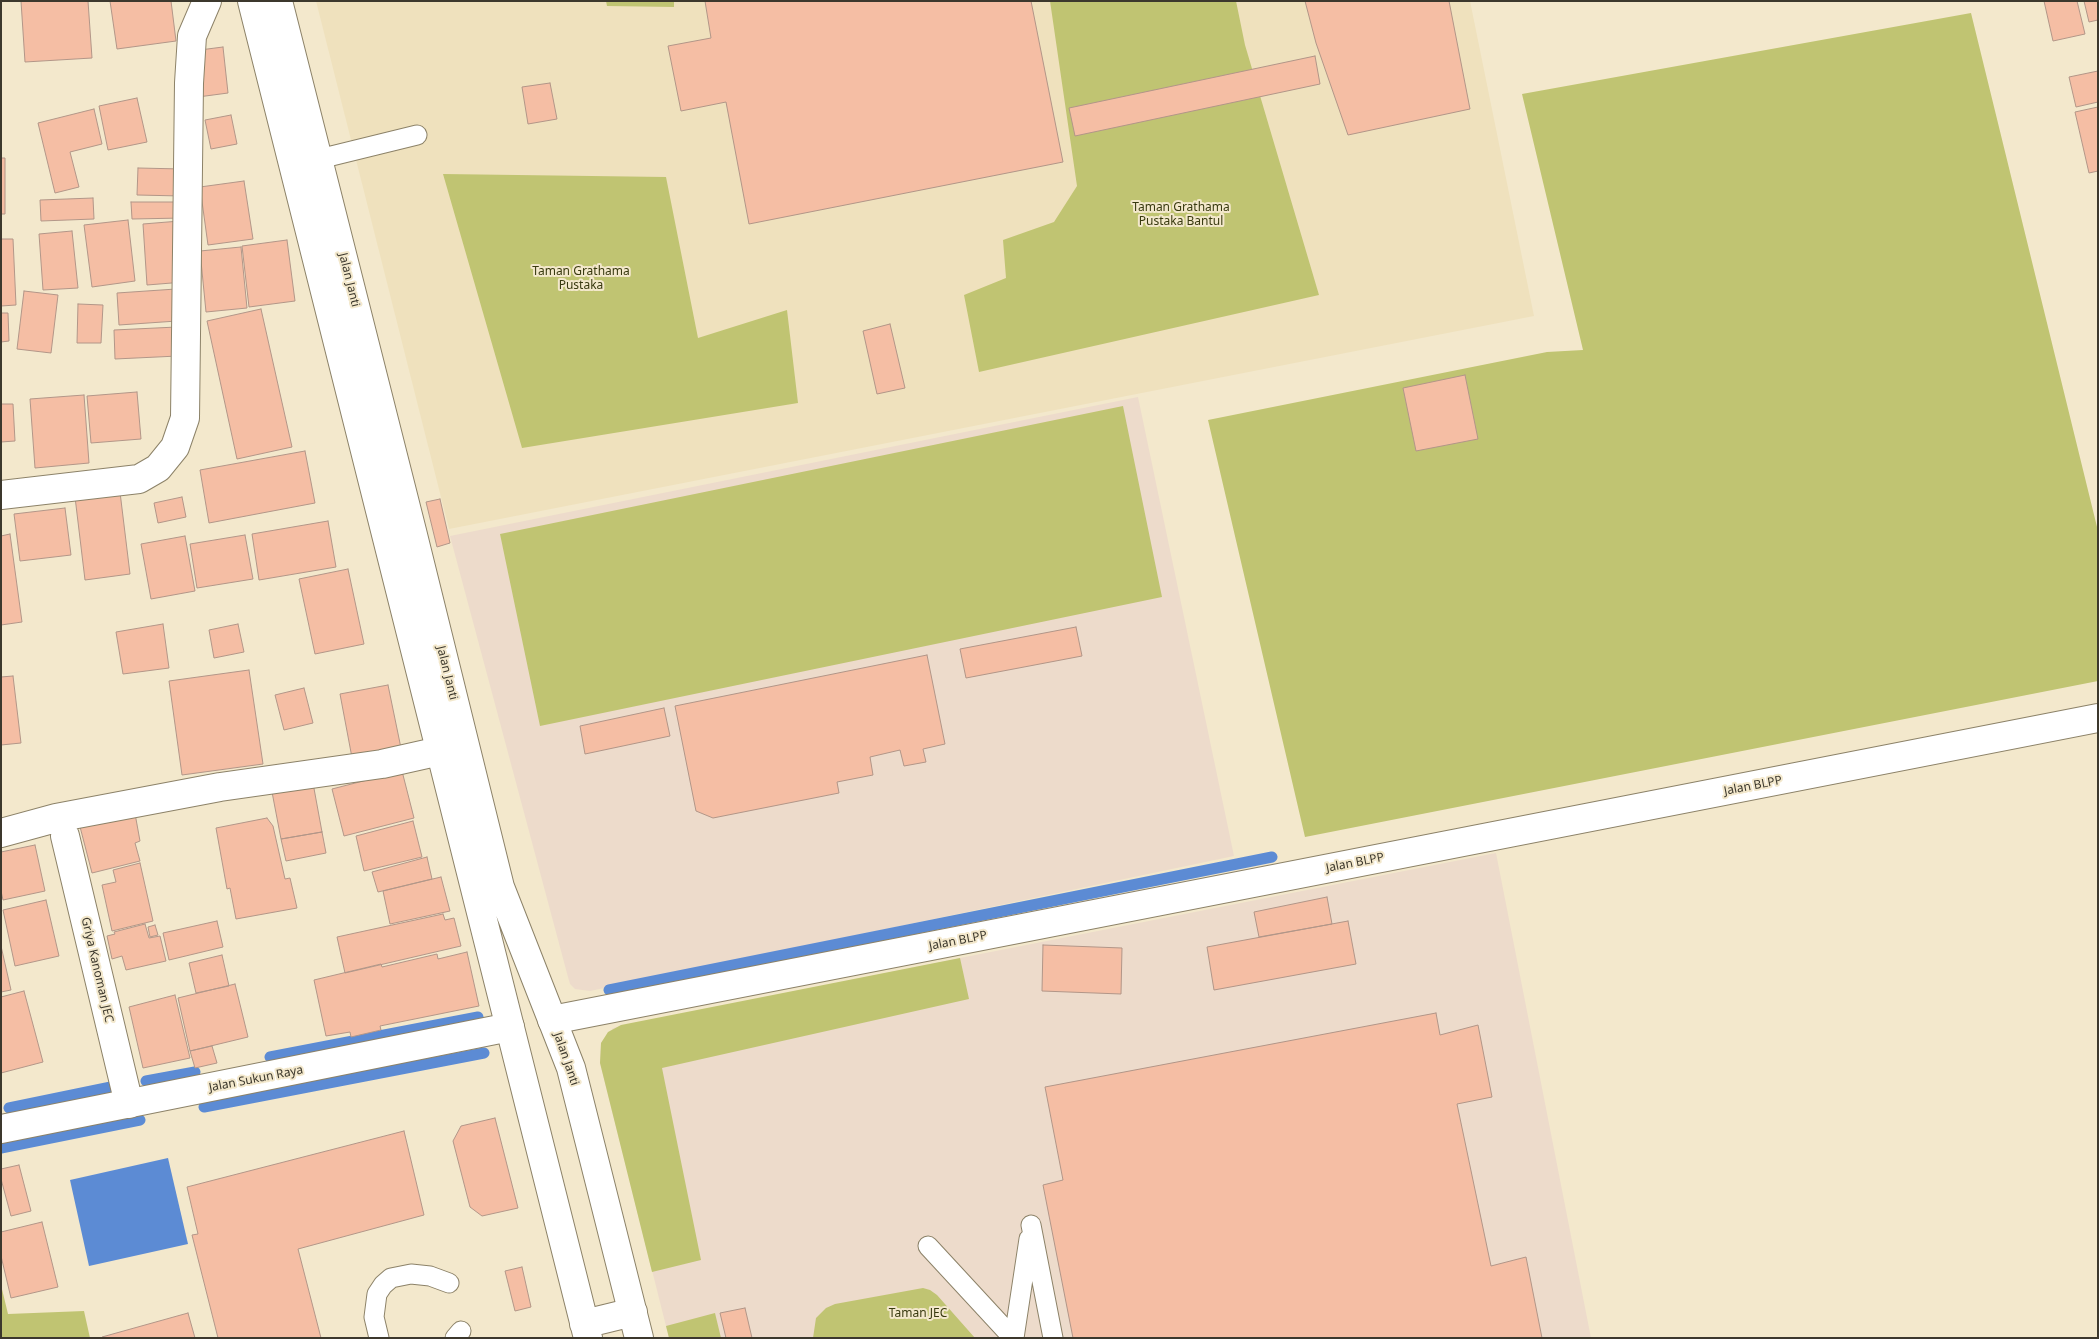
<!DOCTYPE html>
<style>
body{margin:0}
#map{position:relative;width:2099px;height:1339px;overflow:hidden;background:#f3e8cc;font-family:"Noto Sans",sans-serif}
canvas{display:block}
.frame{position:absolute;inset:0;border:2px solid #3c382d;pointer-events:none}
</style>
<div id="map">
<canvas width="2099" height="1339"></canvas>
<div class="frame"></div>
</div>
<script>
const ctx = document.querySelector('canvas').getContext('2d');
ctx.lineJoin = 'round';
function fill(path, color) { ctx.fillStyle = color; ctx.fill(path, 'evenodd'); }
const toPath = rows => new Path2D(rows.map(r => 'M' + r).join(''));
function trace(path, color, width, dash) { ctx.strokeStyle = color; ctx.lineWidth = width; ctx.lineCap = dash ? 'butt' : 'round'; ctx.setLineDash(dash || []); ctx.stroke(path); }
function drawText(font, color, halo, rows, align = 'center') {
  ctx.font = font + ' "Noto Sans",sans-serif'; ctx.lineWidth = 4; ctx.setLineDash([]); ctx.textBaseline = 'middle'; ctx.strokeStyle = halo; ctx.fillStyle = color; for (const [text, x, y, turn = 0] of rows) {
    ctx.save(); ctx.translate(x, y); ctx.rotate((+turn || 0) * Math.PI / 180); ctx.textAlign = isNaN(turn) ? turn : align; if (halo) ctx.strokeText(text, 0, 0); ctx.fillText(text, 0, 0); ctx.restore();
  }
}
const commercial = toPath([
 [1138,397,1234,856,590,991,575,989,570,984,568,977,450,536],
 [1496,853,1591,1338,669,1338,600,1063,601,1043,613,1028,960,958]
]);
const built = toPath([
 [316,1,1470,1,1534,316,449,529]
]);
const green = toPath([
 [606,1,674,1,674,7,607,6],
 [1050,1,1236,1,1245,45,1319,295,979,372,964,295,1006,278,1003,240,1054,222,1077,186],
 [1971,13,2098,531,2098,681,1305,837,1208,420,1547,352,1583,350,1522,94],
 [443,174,666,177,698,338,787,310,798,403,522,448],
 [1123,406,1162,597,540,726,500,534],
 [960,958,969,999,662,1068,701,1260,652,1272,600,1063,601,1043,608,1032,621,1025],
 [1,1285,8,1314,84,1311,90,1338,1,1338],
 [923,1288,930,1290,937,1295,975,1338,813,1338,816,1318,826,1308,835,1304],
 [715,1313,721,1338,669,1338,666,1326]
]);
const water = toPath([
 [168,1158,188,1244,89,1266,70,1180]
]);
const stream = toPath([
 [609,990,1272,857],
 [270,1057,478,1017],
 [146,1081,195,1072],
 [204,1107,484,1053],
 [9,1108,111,1087],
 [1,1148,140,1120]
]);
const building = toPath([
 [21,1,88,1,92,58,25,62,21,1],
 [110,1,171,1,176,41,117,49,110,1],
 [705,1,1031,1,1063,162,749,224,726,102,681,111,668,46,711,38,705,1],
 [1305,1,1449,1,1470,109,1348,135,1316,43,1305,1],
 [2044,1,2077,1,2085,34,2053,41,2044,1],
 [2084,1,2098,1,2098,20,2089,22,2084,1],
 [223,47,228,93,198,97,192,51,223,47],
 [1315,56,1320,84,1075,136,1069,108,1315,56],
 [2098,71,2098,102,2076,107,2069,77,2098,71],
 [550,83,557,119,528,124,522,87,550,83],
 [137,98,147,142,108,150,99,106,137,98],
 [2098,107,2098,171,2089,173,2075,112,2098,107],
 [94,109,102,144,70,152,79,187,55,193,38,123,94,109],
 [231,115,237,144,211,149,205,120,231,115],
 [1,158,5,158,5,214,1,214,1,158],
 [138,168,182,169,181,196,137,195,138,168],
 [244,181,253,239,208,245,200,187,244,181],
 [93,198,94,219,41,221,40,200,93,198],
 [131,202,183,202,183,218,132,219,131,202],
 [128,220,135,281,92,287,84,225,128,220],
 [180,221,184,282,147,285,143,224,180,221],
 [72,231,78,288,43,290,39,234,72,231],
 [1,239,13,239,16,305,1,306,1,239],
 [287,240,295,301,249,307,242,246,287,240],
 [241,247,247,308,206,312,200,251,241,247],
 [176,289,177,321,119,325,117,293,176,289],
 [24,291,58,295,51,353,17,349,24,291],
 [78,304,103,305,101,343,77,343,78,304],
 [261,309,292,447,237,459,207,321,261,309],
 [1,313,8,313,9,341,1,342,1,313],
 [890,324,905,388,877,394,863,331,890,324],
 [177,327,178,356,115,359,114,330,177,327],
 [1465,375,1478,439,1416,451,1403,388,1465,375],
 [137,392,141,439,91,443,87,396,137,392],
 [84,395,89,463,35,468,30,399,84,395],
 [1,404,13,404,15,441,1,442,1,404],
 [305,451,315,503,209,523,200,470,305,451],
 [120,492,130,574,85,580,75,497,120,492],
 [182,497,186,517,158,523,154,503,182,497],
 [440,499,450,543,437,547,426,502,440,499],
 [65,508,71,555,20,561,14,514,65,508],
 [328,521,336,567,259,580,252,534,328,521],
 [10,534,22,622,1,625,1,536,10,534],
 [245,535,253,579,197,588,190,544,245,535],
 [185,536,195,591,151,599,141,544,185,536],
 [348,569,364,644,315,654,299,579,348,569],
 [163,624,169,668,123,674,116,632,163,624],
 [238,624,244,652,214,658,209,630,238,624],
 [1076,627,1082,656,966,678,960,649,1076,627],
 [927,655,945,744,923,749,926,762,904,766,900,750,870,757,873,775,837,782,839,793,713,818,696,811,675,706,927,655],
 [249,670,263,764,182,775,169,681,249,670],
 [13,676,21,743,1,745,1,677,13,676],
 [388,685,402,753,353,763,340,694,388,685],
 [304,688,313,723,284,730,275,695,304,688],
 [664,708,670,736,585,754,580,726,664,708],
 [402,771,414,818,344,836,332,789,402,771],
 [313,783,322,832,281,839,272,792,313,783],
 [134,808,140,841,135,843,140,861,92,873,78,819,134,808],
 [267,818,273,826,285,879,290,878,297,908,236,919,230,888,227,889,216,828,267,818],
 [413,821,422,857,364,871,356,836,413,821],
 [322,832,326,853,286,861,281,839,322,832],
 [35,845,45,891,3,900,1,891,1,852,35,845],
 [427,857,432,879,378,892,372,872,427,857],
 [140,863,153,921,112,931,102,885,116,882,113,870,140,863],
 [441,877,450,911,390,924,383,891,441,877],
 [1327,897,1332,924,1259,937,1254,912,1327,897],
 [46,900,59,956,15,966,3,910,46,900],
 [443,914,445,920,454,918,461,946,345,973,337,937,443,914],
 [217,921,223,947,169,960,163,933,217,921],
 [1348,921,1356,964,1214,990,1207,947,1348,921],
 [145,924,149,938,160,936,166,961,126,970,122,956,112,959,107,936,115,934,114,932,145,924],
 [155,925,158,935,150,937,148,927,155,925],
 [1043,945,1122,948,1121,994,1042,991,1043,945],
 [1,946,11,990,1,992,1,946],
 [467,952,479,1006,380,1026,381,1030,351,1037,350,1032,326,1036,314,980,381,964,382,967,437,954,438,959,467,952],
 [222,955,229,986,196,993,189,963,222,955],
 [235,984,248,1037,190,1051,178,998,235,984],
 [24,991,43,1062,1,1073,1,997,24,991],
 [175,995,190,1058,143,1068,129,1007,175,995],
 [1436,1013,1440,1035,1478,1025,1492,1097,1457,1104,1491,1266,1526,1257,1542,1338,1073,1338,1043,1185,1063,1180,1045,1087,1436,1013],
 [212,1046,217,1063,195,1068,190,1051,212,1046],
 [495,1118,518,1208,482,1216,470,1207,453,1141,461,1126,495,1118],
 [404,1131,424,1215,298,1249,321,1338,218,1338,192,1235,198,1234,187,1187,404,1131],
 [19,1165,31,1211,11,1216,1,1179,1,1169,19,1165],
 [42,1222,58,1287,11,1298,1,1256,1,1232,42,1222],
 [522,1267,531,1307,515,1311,505,1271,522,1267],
 [745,1308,752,1338,726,1338,720,1313,745,1308],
 [188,1313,195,1338,102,1338,102,1337,188,1313]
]);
const lane = toPath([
 [307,162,417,135],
 [1031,1225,1053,1338],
 [928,1246,1013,1338],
 [379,1338,374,1317,377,1294,383,1285,391,1278,411,1274,430,1276,449,1283],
 [455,1338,461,1331],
 [1014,1338,1029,1239]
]);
const street = toPath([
 [1,495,139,479,158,468,175,447,185,418,189,83,192,36,207,1],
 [1,833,56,818,220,787,382,764,440,751],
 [65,836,129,1104],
 [552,1020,2098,718]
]);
const secondary = toPath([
 [1,1129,510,1027]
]);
const primary = toPath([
 [252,1,588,1338],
 [278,1,412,531,500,887,571,1068,639,1338],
 [584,1324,633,1312]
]);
const parkNames = [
 ["Taman Grathama",1181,208],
 ["Pustaka Bantul",1181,222],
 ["Taman Grathama",581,272],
 ["Pustaka",581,286],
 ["Taman JEC",918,1314]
];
const streetNames = [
 ["Jalan Janti",349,280,76],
 ["Jalan Janti",447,673,76],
 ["Jalan BLPP",1753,786,-11],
 ["Jalan BLPP",1355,863,-11],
 ["Jalan BLPP",958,941,-11],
 ["Griya Kanoman JEC",97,970,77],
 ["Jalan Janti",566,1059,71],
 ["Jalan Sukun Raya",256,1079,-11]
];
fill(commercial, '#eddbcb');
fill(built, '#efe1bd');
fill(green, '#c0c472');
fill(water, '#5c8bd4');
trace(stream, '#5c8bd4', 11);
fill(building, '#f5bea4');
trace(building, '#b29688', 1);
trace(lane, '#8c8268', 21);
trace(street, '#8c8268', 30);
trace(secondary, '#8c8268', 30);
trace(primary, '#8c8268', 30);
trace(lane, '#fff', 19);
trace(street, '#fff', 28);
trace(secondary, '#fff', 28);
trace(primary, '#fff', 28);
drawText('12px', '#393a10', '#f3e8cc', parkNames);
drawText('12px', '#3c382d', '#f3e8cc', streetNames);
</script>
